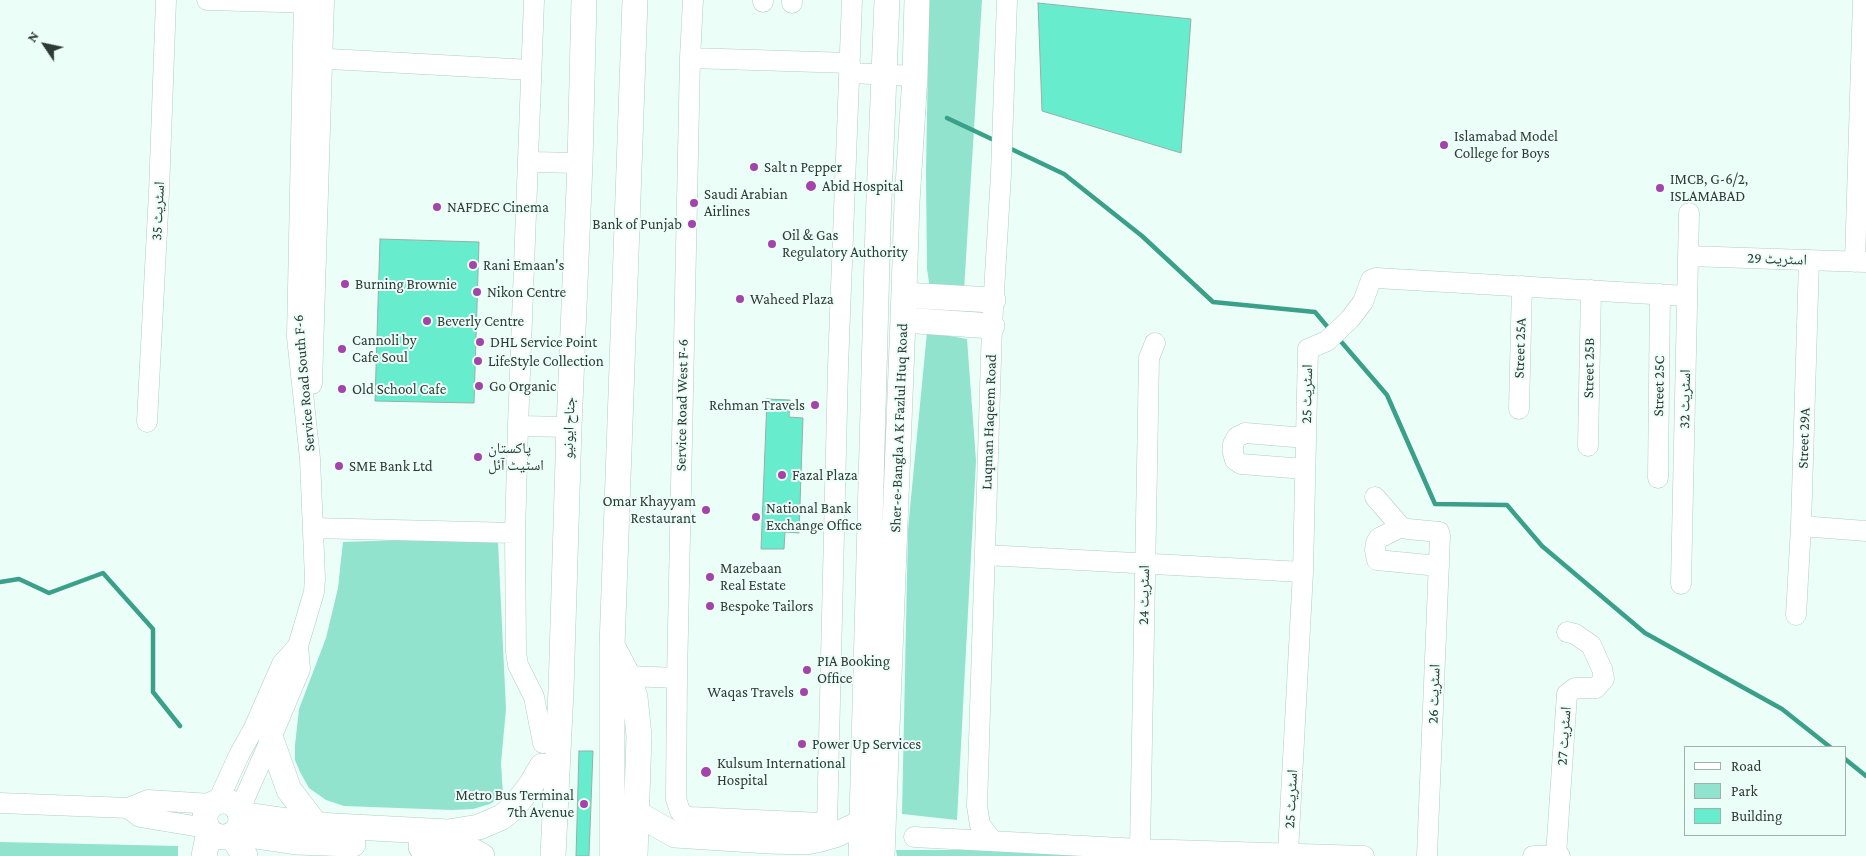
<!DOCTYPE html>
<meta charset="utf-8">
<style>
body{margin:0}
#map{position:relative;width:1866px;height:856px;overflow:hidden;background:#ecfef8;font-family:"Crimson Pro",serif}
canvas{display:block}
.legend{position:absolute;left:1684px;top:746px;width:162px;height:90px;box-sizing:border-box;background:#ecfef8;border:1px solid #a0b0ab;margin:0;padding:6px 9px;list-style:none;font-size:15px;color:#2f3a37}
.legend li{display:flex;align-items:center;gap:10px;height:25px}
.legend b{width:25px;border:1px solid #a0b0ab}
.north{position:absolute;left:20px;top:20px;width:50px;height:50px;-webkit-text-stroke:4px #ecfef8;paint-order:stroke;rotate:304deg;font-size:14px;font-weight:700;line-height:20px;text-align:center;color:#2f3a37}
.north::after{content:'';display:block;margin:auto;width:18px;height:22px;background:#2f3a37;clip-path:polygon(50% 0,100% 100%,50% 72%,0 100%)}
</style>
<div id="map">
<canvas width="1866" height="856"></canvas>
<ul class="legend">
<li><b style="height:6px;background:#fff"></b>Road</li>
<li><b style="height:14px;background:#91e3cd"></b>Park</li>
<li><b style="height:14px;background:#67edce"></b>Building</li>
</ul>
<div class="north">N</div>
</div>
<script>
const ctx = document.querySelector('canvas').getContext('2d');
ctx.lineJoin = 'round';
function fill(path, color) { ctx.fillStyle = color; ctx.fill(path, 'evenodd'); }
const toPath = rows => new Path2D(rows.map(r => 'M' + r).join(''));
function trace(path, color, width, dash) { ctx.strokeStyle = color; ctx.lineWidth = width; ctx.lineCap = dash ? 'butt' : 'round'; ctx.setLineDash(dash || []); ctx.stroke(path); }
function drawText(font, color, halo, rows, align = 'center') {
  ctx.font = font + ' "Crimson Pro","Noto Naskh Arabic",serif'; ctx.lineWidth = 4; ctx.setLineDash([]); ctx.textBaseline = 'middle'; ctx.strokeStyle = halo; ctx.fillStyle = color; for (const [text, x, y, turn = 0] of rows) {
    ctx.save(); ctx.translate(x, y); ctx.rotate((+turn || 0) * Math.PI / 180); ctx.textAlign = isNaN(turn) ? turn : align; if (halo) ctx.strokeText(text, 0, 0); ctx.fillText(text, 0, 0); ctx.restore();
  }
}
const green = toPath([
 [929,0,982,0,964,290,930,289,927,269,926,172],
 [927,332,967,339,976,461,957,820,902,814,908,529],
 [428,539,498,542,506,709,501,763,503,795,490,804,473,809,452,810,344,806,326,800,309,788,300,772,295,760,295,745,299,709,326,638,338,588,343,542],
 [0,842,178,846,178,856,0,856],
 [896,850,1173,850,1372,856,897,856]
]);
const stream = toPath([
 [947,118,998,142],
 [1007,147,1064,174,1142,236,1213,302,1315,312,1331,331],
 [1338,338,1387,395,1435,504,1507,505,1542,546,1645,633,1782,709,1830,747],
 [0,582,19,579,49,593,103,573,153,629,153,692,180,726],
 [1845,759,1866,776]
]);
const building = toPath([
 [1038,3,1191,19,1181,153,1042,111,1038,3],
 [380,239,479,242,474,403,375,401,380,239],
 [767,399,790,400,789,417,803,418,799,533,785,532,784,549,761,549,767,399],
 [579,751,593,751,589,856,576,856,579,751]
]);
const minor = toPath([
 [207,0,317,3],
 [534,0,518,426,515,533,516,652,518,665,534,697,543,743],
 [693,0,690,58,677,678,676,799,680,811,683,815,690,817,821,823,827,825,835,835],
 [763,2,763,0],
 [792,3,792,0],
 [312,58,531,70],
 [690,58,850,63],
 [850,73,915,76],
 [529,162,580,163],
 [1688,256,1866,262],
 [1855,262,1863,0],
 [312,384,324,0],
 [1519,409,1522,286],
 [147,422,159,192,166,0],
 [518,426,569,427],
 [1588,446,1591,290],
 [1305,469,1241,464,1235,460,1233,453,1233,444,1237,437,1245,433,1306,438],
 [1658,478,1660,294],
 [1375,497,1401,527,1408,529,1439,532,1440,536,1427,856],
 [1801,526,1866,531],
 [1401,527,1379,538,1376,543,1375,550,1377,560,1439,566],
 [313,528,515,533],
 [985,555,1303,572],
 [1681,584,1689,213],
 [1796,615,1801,526,1809,260],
 [628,676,677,678],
 [218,801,239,755,254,728,282,664,298,646],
 [0,803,128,808,148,800,212,804],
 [128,808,140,817,206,828],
 [239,811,266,750,300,669,298,646,314,592,315,579,310,459,297,337,304,0],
 [827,825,838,367,852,0],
 [914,837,1140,849,1364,856],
 [992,840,980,825,977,806,992,326,1001,174,1007,0],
 [1140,849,1149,358,1155,343],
 [1288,853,1303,572,1308,349,1327,341,1350,319,1363,302,1371,280,1376,278,1687,296],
 [1556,855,1567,694,1575,688,1596,688,1604,679,1602,669,1591,645,1575,634,1567,632],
 [1533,856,1560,856]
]);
const major = toPath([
 [904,295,993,300],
 [903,320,992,326],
 [615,651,628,676,635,697,639,736,635,856],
 [271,739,289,790,316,825,448,832,479,827,502,817,513,808,531,785,542,766],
 '205 819a18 18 0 1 1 36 0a18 18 0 1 1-36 0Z',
 [636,813,675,835,769,841,806,842,817,840,835,835,861,823],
 [240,814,316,825],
 [235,833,296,842,353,844],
 [231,835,245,856],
 [421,847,456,849,475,852,482,856],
 [204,856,209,832],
 [553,856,561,690,569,427,580,163,584,0],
 [612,856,612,647,635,0],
 [861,856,878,224,887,0],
 [882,856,903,320,907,202,915,76,917,0]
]);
const markers = [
 [1444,145,5,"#a443aa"],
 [754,167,5,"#a443aa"],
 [811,186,6,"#a443aa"],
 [1660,188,5,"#a443aa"],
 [694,203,5,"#a443aa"],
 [437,207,5,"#a443aa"],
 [692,224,5,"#a443aa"],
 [772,244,5,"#a443aa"],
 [473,265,5,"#a443aa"],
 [345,284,5,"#a443aa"],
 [477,292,5,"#a443aa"],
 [740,299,5,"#a443aa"],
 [427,321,5,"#a443aa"],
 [480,342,5,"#a443aa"],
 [342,349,5,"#a443aa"],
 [478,361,5,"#a443aa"],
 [479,386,5,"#a443aa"],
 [342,389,5,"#a443aa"],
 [815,405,5,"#a443aa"],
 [478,457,5,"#a443aa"],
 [339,466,5,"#a443aa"],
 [782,475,5,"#a443aa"],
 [706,510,5,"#a443aa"],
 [756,517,5,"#a443aa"],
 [710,577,5,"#a443aa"],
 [710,606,5,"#a443aa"],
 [807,670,5,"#a443aa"],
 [804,692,5,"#a443aa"],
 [802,744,5,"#a443aa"],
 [706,772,6,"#a443aa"],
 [584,804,5,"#a443aa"]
];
const poiNames = [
 ["Islamabad Model",1454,136],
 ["College for Boys",1454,153],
 ["Salt n Pepper",764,167],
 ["IMCB, G-6/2,",1670,179],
 ["ISLAMABAD",1670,196],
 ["Abid Hospital",822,186],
 ["Saudi Arabian",704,194],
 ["Airlines",704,211],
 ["NAFDEC Cinema",447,207],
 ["Bank of Punjab",682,224,"right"],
 ["Oil & Gas",782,235],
 ["Regulatory Authority",782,252],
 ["Rani Emaan's",483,265],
 ["Burning Brownie",355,284],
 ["Nikon Centre",487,292],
 ["Waheed Plaza",750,299],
 ["Beverly Centre",437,321],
 ["Cannoli by",352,340],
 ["Cafe Soul",352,357],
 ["DHL Service Point",490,342],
 ["LifeStyle Collection",488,361],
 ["Go Organic",489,386],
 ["Old School Cafe",352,389],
 ["Rehman Travels",805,405,"right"],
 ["پاکستان",488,448],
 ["اسٹیٹ آئل",488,465],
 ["SME Bank Ltd",349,466],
 ["Fazal Plaza",792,475],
 ["Omar Khayyam",696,501,"right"],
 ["Restaurant",696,518,"right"],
 ["National Bank",766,508],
 ["Exchange Office",766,525],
 ["Mazebaan",720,568],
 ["Real Estate",720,585],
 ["Bespoke Tailors",720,606],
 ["PIA Booking",817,661],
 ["Office",817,678],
 ["Waqas Travels",794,692,"right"],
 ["Power Up Services",812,744],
 ["Kulsum International",717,763],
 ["Hospital",717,780],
 ["Metro Bus Terminal",574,795,"right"],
 ["7th Avenue",574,812,"right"]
];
const streetNames = [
 ["اسٹریٹ 35",158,211,-87],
 ["اسٹریٹ 29",1777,259,2],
 ["Street 25A",1520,348,-88],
 ["Street 25B",1589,368,-89],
 ["Service Road South F-6",304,383,-95],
 ["Street 25C",1659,386,-89],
 ["اسٹریٹ 25",1307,394,-89],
 ["اسٹریٹ 32",1685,399,-89],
 ["Service Road West F-6",682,405,-89],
 ["Luqman Haqeem Road",989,422,-88],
 ["جناح ایونیو",569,428,-88],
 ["Sher-e-Bangla A K Fazlul Huq Road",899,428,-88],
 ["Street 29A",1804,438,-88],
 ["اسٹریٹ 24",1144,595,-89],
 ["اسٹریٹ 26",1434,694,-88],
 ["اسٹریٹ 27",1564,736,-86],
 ["اسٹریٹ 25",1291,799,-87]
];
fill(green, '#91e3cd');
trace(stream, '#3aa08a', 4.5);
fill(building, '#67edce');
trace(building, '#94b1a8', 1);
trace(minor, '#b0cdc4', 21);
trace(major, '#b0cdc4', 26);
trace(minor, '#fff', 20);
trace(major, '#fff', 25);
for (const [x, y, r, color] of markers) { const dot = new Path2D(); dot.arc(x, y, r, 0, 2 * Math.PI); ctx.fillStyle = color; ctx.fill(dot); trace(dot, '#ecfef8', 2); }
drawText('15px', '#2f3a37', '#ecfef8', poiNames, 'left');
drawText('15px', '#2f3a37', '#ecfef8', streetNames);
</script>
